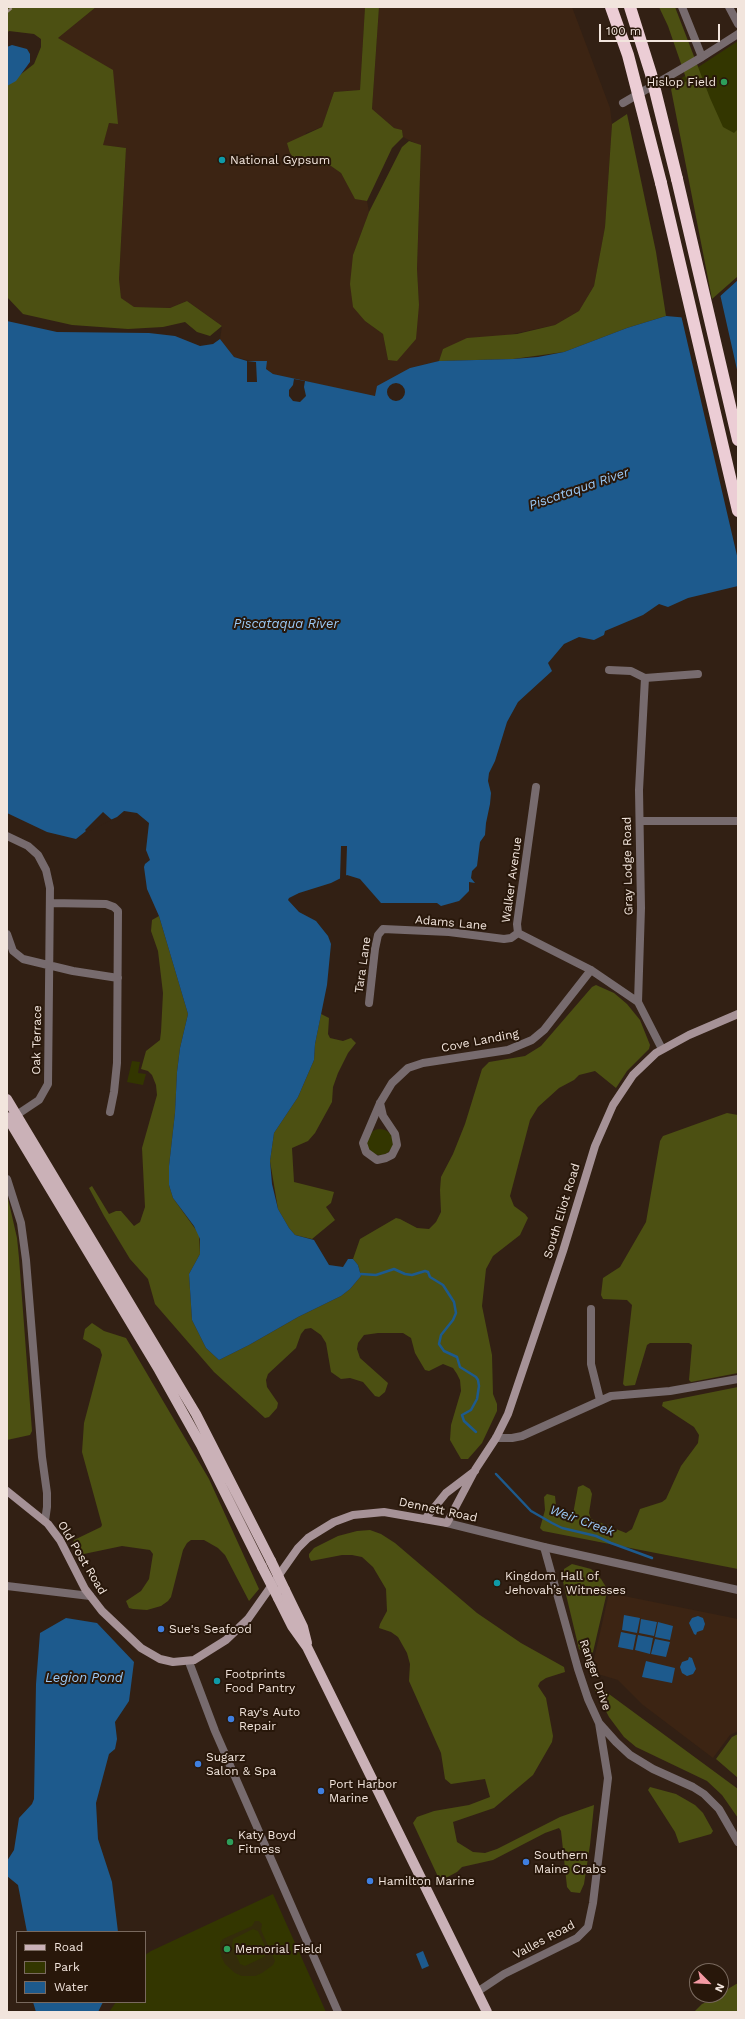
<!DOCTYPE html>
<meta charset="utf-8">
<style>
body{margin:0}
#map{position:relative;width:745px;height:2019px;overflow:hidden;background:#322014;font-family:"Work Sans",sans-serif}
canvas{display:block}
.frame{position:absolute;inset:0;border:8px solid #f2e5dd;pointer-events:none}
.legend{position:absolute;left:16px;top:1931px;width:130px;height:72px;box-sizing:border-box;background:#28170a;border:1px solid #79695e;margin:0;padding:5px 7px;list-style:none;font-size:12px;color:#f2e5dd}
.legend li{display:flex;align-items:center;gap:8px;height:20px}
.legend b{width:20px;border:1px solid #79695e}
.north{position:absolute;left:689px;top:1963px;width:40px;height:40px;box-sizing:border-box;background:#28170a;border:1px solid #79695e;border-radius:50%;rotate:114deg;font-size:11px;font-weight:700;line-height:16px;text-align:center;color:#f2e5dd}
.north::after{content:'';display:block;margin:auto;width:14px;height:18px;background:#f49aa3;clip-path:polygon(50% 0,100% 100%,50% 72%,0 100%)}
.scale{position:absolute;left:599px;top:24px;width:121px;height:18px;box-sizing:border-box;border:2px solid #f2e5dd;border-top:0;padding-left:5px;font-size:12px;line-height:14px;white-space:nowrap;color:#f2e5dd;-webkit-text-stroke:3px #28170a;paint-order:stroke}
</style>
<div id="map">
<canvas width="745" height="2019"></canvas>
<div class="frame"></div>
<ul class="legend">
<li><b style="height:5px;background:#cab1b7"></b>Road</li>
<li><b style="height:11px;background:#333600"></b>Park</li>
<li><b style="height:11px;background:#1d5a8d"></b>Water</li>
</ul>
<div class="north">N</div>
<div class="scale">100 m</div>
</div>
<script>
const ctx = document.querySelector('canvas').getContext('2d');
ctx.lineJoin = 'round';
function fill(path, color) { ctx.fillStyle = color; ctx.fill(path, 'evenodd'); }
const toPath = rows => new Path2D(rows.map(r => 'M' + r).join(''));
function trace(path, color, width, dash) { ctx.strokeStyle = color; ctx.lineWidth = width; ctx.lineCap = dash ? 'butt' : 'round'; ctx.setLineDash(dash || []); ctx.stroke(path); }
function drawText(font, color, halo, rows, align = 'center') {
  ctx.font = font + ' "Work Sans",sans-serif'; ctx.lineWidth = 4; ctx.setLineDash([]); ctx.textBaseline = 'middle'; ctx.strokeStyle = halo; ctx.fillStyle = color; for (const [text, x, y, turn = 0] of rows) {
    ctx.save(); ctx.translate(x, y); ctx.rotate((+turn || 0) * Math.PI / 180); ctx.textAlign = isNaN(turn) ? turn : align; if (halo) ctx.strokeText(text, 0, 0); ctx.fillText(text, 0, 0); ctx.restore();
  }
}
const built = toPath([
 [96,7,365,7,360,90,334,92,322,127,306,133,295,160,319,166,331,166,341,173,355,198,367,201,369,212,353,255,365,321,383,334,388,360,419,305,417,269,421,146,403,137,402,130,394,128,372,109,379,7,572,7,610,108,612,124,605,227,594,286,579,311,555,325,443,349,439,361,410,368,375,397,273,374,256,362,234,357,220,339,222,326,187,301,170,308,133,307,121,298,119,279,126,148,102,145,109,123,118,124,58,38],
 [609,1593,738,1619,738,1731,730,1735,713,1758,643,1705,618,1680,591,1672]
]);
const green = toPath([
 [738,41,738,274,729,284,677,81],
 [132,1061,140,1062,138,1073,146,1074,143,1085,127,1082],
 '367 1142a13 13 0 1 1 26 0a13 13 0 1 1-26 0Z',
 [273,1894,326,2012,109,2012,116,2002,145,2002,145,1955,151,1951]
]);
const forest = toPath([
 [7,7,96,7,58,38,113,70,118,124,109,123,103,145,126,148,119,279,121,298,134,307,170,308,187,301,222,326,210,336,197,332,185,322,163,327,128,329,72,325,23,314,7,297,7,85,34,64,41,47,41,39,34,34,9,31,7,33],
 [365,7,379,7,372,109,394,128,402,130,403,137,392,148,367,201,355,199,341,173,331,166,319,166,295,160,290,153,287,143,322,127,334,92,360,90],
 [659,7,675,7,710,98,723,127,734,133,738,129,738,274,737,277,712,299,671,89,687,81,668,26],
 [627,114,656,252,666,316,627,328,564,352,513,359,439,361,443,349,467,338,517,334,555,325,579,311,594,286,605,227,612,124],
 [409,141,421,145,417,269,419,305,416,339,397,361,388,360,383,334,365,321,353,307,350,284,353,255,369,212,402,147],
 [159,916,188,1014,180,1048,177,1072,175,1113,169,1166,169,1185,173,1198,199,1234,200,1254,189,1274,192,1320,206,1348,219,1360,249,1345,298,1317,341,1296,350,1289,361,1276,358,1265,353,1259,360,1239,396,1218,400,1219,417,1228,429,1229,436,1222,441,1212,440,1190,441,1177,453,1154,465,1124,482,1069,489,1062,525,1056,541,1046,592,987,596,985,614,993,627,1004,640,1020,650,1045,649,1049,627,1071,616,1088,595,1071,579,1075,574,1080,559,1088,538,1107,530,1120,510,1196,514,1206,525,1214,528,1218,520,1235,493,1256,486,1269,482,1306,492,1355,493,1394,497,1404,497,1411,482,1443,468,1459,461,1459,450,1440,451,1425,461,1391,460,1380,457,1374,453,1368,443,1364,429,1371,425,1370,415,1353,411,1338,403,1333,378,1333,364,1335,358,1343,357,1349,360,1358,388,1383,385,1392,379,1397,375,1396,363,1382,350,1378,341,1379,331,1372,326,1343,321,1335,311,1328,305,1329,301,1334,296,1348,268,1374,266,1380,267,1387,278,1403,277,1408,269,1417,265,1418,214,1372,155,1304,148,1279,130,1259,104,1216,89,1188,92,1186,109,1214,116,1211,121,1211,134,1226,140,1222,145,1207,142,1148,157,1095,156,1085,152,1075,148,1071,141,1069,146,1051,160,1040,161,1032,163,993,158,951,151,931,152,920],
 [321,1014,329,1018,328,1034,330,1038,343,1041,351,1038,356,1043,348,1053,338,1073,333,1087,332,1102,315,1133,308,1141,292,1148,294,1182,334,1192,331,1203,326,1207,335,1220,312,1239,295,1235,289,1228,278,1209,270,1161,274,1133,298,1097,314,1060,315,1044],
 [727,1113,738,1115,738,1373,691,1382,689,1380,692,1345,689,1343,650,1343,647,1345,635,1385,625,1386,623,1384,632,1305,627,1300,603,1299,601,1295,603,1278,620,1267,646,1222,660,1141,663,1136],
 [7,1194,17,1238,19,1258,32,1431,30,1435,7,1440],
 [92,1323,104,1331,126,1338,209,1479,259,1589,249,1601,225,1555,218,1548,204,1540,191,1540,187,1543,183,1550,171,1597,168,1601,161,1606,147,1610,133,1609,129,1608,126,1601,141,1591,149,1579,153,1554,150,1550,122,1546,79,1555,73,1543,74,1540,101,1527,102,1525,82,1452,84,1423,102,1355,100,1349,83,1339,85,1329],
 [738,1387,738,1569,543,1531,540,1528,545,1510,544,1497,547,1494,555,1496,557,1515,567,1518,573,1514,578,1487,583,1485,590,1489,592,1494,589,1513,591,1519,626,1533,632,1529,640,1509,662,1502,666,1499,681,1466,698,1443,699,1435,694,1427,662,1406,663,1402],
 [370,1530,381,1534,395,1543,477,1613,521,1643,564,1667,565,1672,546,1678,540,1682,538,1686,546,1698,553,1736,552,1742,533,1775,494,1808,453,1822,457,1842,473,1852,485,1853,497,1849,560,1817,594,1805,590,1845,584,1884,580,1893,571,1892,567,1887,561,1831,559,1828,545,1833,493,1860,462,1867,457,1872,440,1881,413,1823,417,1817,434,1811,469,1805,490,1797,485,1779,451,1784,445,1779,441,1753,409,1681,410,1664,407,1653,398,1637,391,1632,379,1628,380,1624,387,1611,386,1589,373,1567,362,1557,352,1555,342,1555,311,1561,309,1557,309,1554,314,1548,338,1536,357,1531],
 [572,1564,591,1569,601,1579,606,1587,607,1592,593,1652,591,1654,584,1653,579,1649,563,1582,564,1569],
 [594,1683,738,1789,738,1818,722,1795,707,1781,636,1747,624,1737,609,1717,595,1690],
 [738,1734,738,1778,716,1759,732,1737],
 [650,1787,676,1794,695,1805,703,1813,713,1831,711,1834,679,1843,675,1832,648,1790],
 [738,1983,738,2012,694,2012,702,2004,721,1995,721,1993]
]);
const sand = toPath([
 [255,1921,259,1921,262,1924,261,1930,275,1961,273,1965,262,1973,255,1976,242,1976,235,1973,225,1964,221,1956,220,1943,223,1939,252,1926],
 [253,1929,258,1931,268,1952,264,1957,245,1966,240,1964,232,1946,233,1939]
]);
const water = toPath([
 [12,45,27,49,30,54,30,62,16,81,7,86,7,47],
 [738,280,738,586,688,598,668,607,659,604,643,615,605,631,604,635,594,640,579,637,564,644,548,663,552,671,518,702,507,722,495,761,489,773,488,781,491,793,490,804,486,823,485,835,480,842,477,866,472,871,471,878,475,883,469,882,469,891,459,901,441,906,437,903,381,903,360,879,347,875,331,883,299,893,289,898,288,900,299,912,316,921,328,936,331,944,327,985,315,1044,314,1060,298,1097,274,1133,270,1161,272,1184,278,1209,289,1228,295,1235,314,1240,329,1265,343,1267,348,1259,353,1259,358,1265,361,1276,350,1289,341,1296,298,1317,249,1345,219,1360,206,1348,192,1320,189,1274,200,1254,200,1239,194,1226,173,1198,169,1185,169,1166,175,1113,177,1072,180,1048,188,1014,159,916,147,889,144,867,145,864,150,860,146,850,149,823,137,813,124,811,117,817,86,831,76,839,47,832,7,813,7,321,57,332,149,333,175,336,200,346,213,344,220,339,234,357,247,361,267,361,266,369,273,374,375,396,377,386,410,368,439,361,513,359,538,357,564,352,627,328,666,316,689,318,717,299],
 [624,1615,640,1618,637,1633,622,1630],
 [698,1616,703,1618,705,1624,703,1630,697,1632,696,1635,694,1634,689,1623,692,1618],
 [66,1618,97,1623,134,1662,129,1701,115,1722,117,1739,115,1749,109,1754,96,1803,98,1839,112,1882,118,1932,27,1932,18,1885,7,1876,7,1861,14,1850,19,1818,32,1804,34,1799,36,1684,40,1633],
 [641,1619,657,1622,654,1636,639,1633],
 [658,1622,673,1626,670,1640,655,1637],
 [621,1632,636,1635,633,1650,618,1647],
 [638,1635,653,1638,650,1654,635,1650],
 [655,1639,670,1642,666,1657,651,1654],
 [689,1657,692,1658,696,1669,693,1674,687,1676,682,1673,680,1667,682,1662,688,1660],
 [646,1661,675,1668,672,1683,642,1677],
 [423,1951,429,1966,422,1969,416,1954],
 [33,2002,103,2002,98,2012,36,2012]
]);
const pier = toPath([
 [720,294,738,374,738,560,681,315,688,316],
 [247,361,256,362,257,382,247,382],
 [294,379,305,381,304,387,306,396,300,402,293,401,289,396,289,390,293,385],
 '387 392a9 9 0 1 1 18 0a9 9 0 1 1-18 0Z',
 [103,812,112,820,87,832,85,830],
 [341,846,347,846,346,877,340,879]
]);
const stream = toPath([
 [361,1274,376,1275,394,1269,405,1274,412,1275,425,1271,428,1272,430,1277,443,1285,454,1302,456,1313,453,1320,441,1335,439,1344,444,1351,457,1357,460,1367,476,1377,478,1380,479,1386,477,1399,471,1410,462,1415,464,1421,476,1432],
 [496,1474,531,1511,552,1523,562,1528,596,1536,611,1543,652,1558]
]);
const minor = toPath([
 [682,7,702,57],
 [729,7,738,24],
 [623,103,702,57,738,34],
 [609,670,631,671,645,678,698,674],
 [645,678,639,790,641,908,638,1002,662,1049],
 [536,787,517,924,518,933,591,970,638,1002],
 [640,821,738,821],
 [7,836,28,846,38,855,46,870,50,888,48,1084,39,1100,12,1118],
 [50,903,106,904,114,907,118,911,117,1063,114,1092,110,1112],
 [7,934,13,951,23,959,73,971,118,978],
 [369,1003,375,949,378,935,383,929,449,932,504,939,511,938,518,933],
 [380,1103,392,1083,408,1068,423,1063,508,1050,532,1040,544,1030,591,970],
 [380,1103,383,1116,395,1134,397,1145,392,1155,386,1158,377,1160,366,1152,363,1143,380,1103],
 [7,1179,21,1223,26,1260,42,1457,47,1493,47,1507,45,1521],
 [591,1309,591,1364,600,1400],
 [496,1438,512,1438,522,1436,611,1396,670,1391,738,1379],
 [544,1547,578,1669,588,1699,599,1723,616,1742,630,1755,653,1769,693,1787,704,1794,719,1809,738,1842],
 [7,1586,90,1596],
 [189,1662,215,1731,338,2012],
 [477,1992,504,1974,577,1938,588,1927,593,1903,608,1778,599,1723]
]);
const tertiary = toPath([
 [447,1523,544,1547,738,1590]
]);
const secondary = toPath([
 [7,1491,48,1524,60,1540,85,1589,102,1611,141,1648,160,1659,173,1662,194,1660,226,1640,248,1619,298,1548,308,1538,334,1522,353,1515,384,1512,447,1523,475,1470,496,1438,508,1414,563,1251,595,1146,613,1105,633,1075,656,1053,689,1035,738,1014],
 [425,1519,446,1493,475,1471]
]);
const primary = toPath([
 [7,1099,196,1414,271,1561],
 [7,1117,159,1370,201,1445,262,1567],
 [285,1590,303,1627,307,1643],
 [278,1598,292,1626,307,1647,487,2012]
]);
const motorway = toPath([
 [677,179,738,440],
 [661,183,738,511]
]);
const rail = toPath([
 [7,12,13,7]
]);
const primaryBridge = toPath([
 [271,1561,285,1590],
 [262,1567,278,1598]
]);
const motorwayBridge = toPath([
 [611,7,628,55,661,183],
 [630,7,651,74,677,179]
]);
const markers = [
 [724,82,4,"#2e9e5b"],
 [222,160,4,"#0f9aa8"],
 [497,1583,4,"#0f9aa8"],
 [161,1629,4,"#3f7fe0"],
 [217,1681,4,"#0f9aa8"],
 [231,1719,4,"#3f7fe0"],
 [198,1764,4,"#3f7fe0"],
 [321,1791,4,"#3f7fe0"],
 [230,1842,4,"#2e9e5b"],
 [526,1862,4,"#3f7fe0"],
 [370,1881,4,"#3f7fe0"],
 [227,1949,4,"#2e9e5b"]
];
const poiNames = [
 ["Hislop Field",716,82,"right"],
 ["National Gypsum",230,160],
 ["Kingdom Hall of",505,1576],
 ["Jehovah’s Witnesses",505,1590],
 ["Sue's Seafood",169,1629],
 ["Footprints",225,1674],
 ["Food Pantry",225,1688],
 ["Ray's Auto",239,1712],
 ["Repair",239,1726],
 ["Sugarz",206,1757],
 ["Salon & Spa",206,1771],
 ["Port Harbor",329,1784],
 ["Marine",329,1798],
 ["Katy Boyd",238,1835],
 ["Fitness",238,1849],
 ["Southern",534,1855],
 ["Maine Crabs",534,1869],
 ["Hamilton Marine",378,1881],
 ["Memorial Field",235,1949]
];
const streetNames = [
 ["Gray Lodge Road",628,866,-91],
 ["Walker Avenue",512,880,-82],
 ["Adams Lane",451,923,5],
 ["Tara Lane",363,965,-82],
 ["Oak Terrace",37,1040,-89],
 ["Cove Landing",480,1041,-11],
 ["South Eliot Road",562,1211,-73],
 ["Dennett Road",438,1510,12],
 ["Old Post Road",82,1558,59],
 ["Ranger Drive",595,1675,71],
 ["Valles Road",544,1940,-28]
];
const waterNames = [
 ["Piscataqua River",579,489,-19],
 ["Piscataqua River",286,624],
 ["Weir Creek",582,1521,20],
 ["Legion Pond",84,1678]
];
fill(built, '#3c2413');
fill(green, '#333600');
fill(forest, '#4c5012');
fill(sand, '#342c0b');
fill(water, '#1d5a8d');
fill(pier, '#322014');
trace(stream, '#1d5a8d', 2.5);
trace(minor, '#776b6e', 8);
trace(tertiary, '#776b6e', 8);
trace(secondary, '#a69297', 8);
trace(primary, '#cab1b7', 10);
trace(motorway, '#eccdd5', 12);
trace(rail, '#9b8c82', 2.5, [6, 3]);
trace(primaryBridge, '#cab1b7', 10);
trace(motorwayBridge, '#eccdd5', 12);
for (const [x, y, r, color] of markers) { const dot = new Path2D(); dot.arc(x, y, r, 0, 2 * Math.PI); ctx.fillStyle = color; ctx.fill(dot); trace(dot, '#28170a', 1.5); }
drawText('12px', '#f2e5dd', '#28170a', poiNames, 'left');
drawText('12px', '#f2e5dd', '#28170a', streetNames);
drawText('italic 13px', '#9bc9f6', '#28170a', waterNames);
</script>
